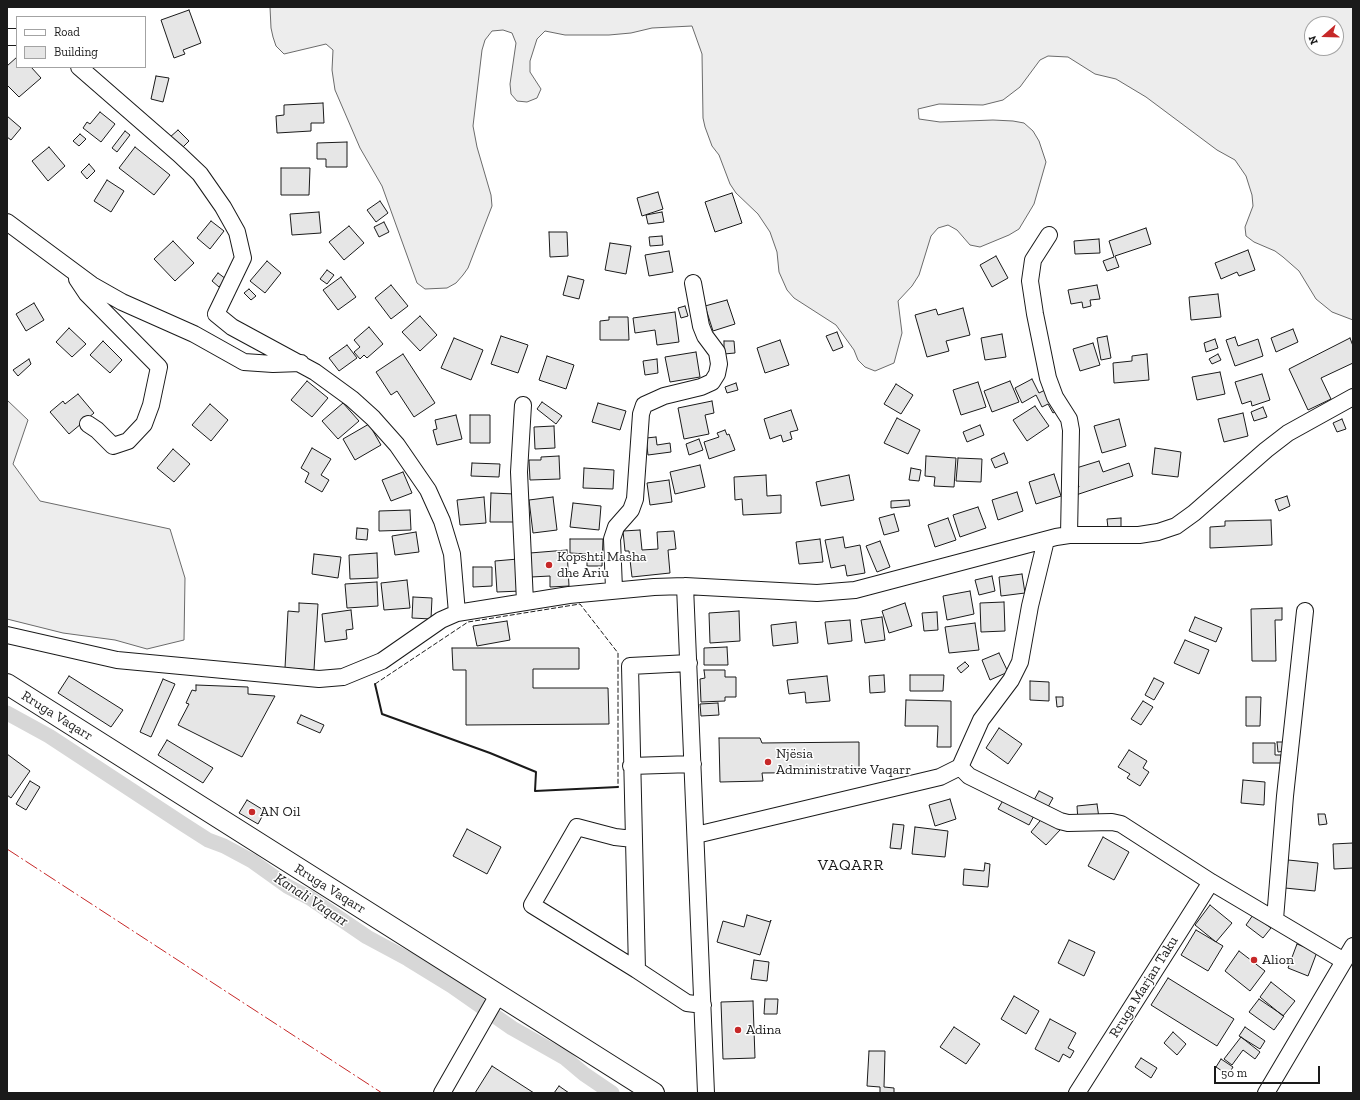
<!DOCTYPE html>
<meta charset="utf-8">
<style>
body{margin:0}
#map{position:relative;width:1360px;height:1100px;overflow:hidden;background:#fff;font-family:"Zilla Slab",serif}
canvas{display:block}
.frame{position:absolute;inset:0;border:8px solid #1a1a1a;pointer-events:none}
.legend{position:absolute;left:16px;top:16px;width:130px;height:52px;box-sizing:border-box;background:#fff;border:1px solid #a3a3a3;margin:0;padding:5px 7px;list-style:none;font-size:12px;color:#1a1a1a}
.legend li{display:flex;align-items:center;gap:8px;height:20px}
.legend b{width:20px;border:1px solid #a3a3a3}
.north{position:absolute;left:1304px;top:16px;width:40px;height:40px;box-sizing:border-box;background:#fff;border:1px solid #a3a3a3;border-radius:50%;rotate:250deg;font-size:11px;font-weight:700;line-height:16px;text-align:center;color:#1a1a1a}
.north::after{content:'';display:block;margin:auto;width:14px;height:18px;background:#c62828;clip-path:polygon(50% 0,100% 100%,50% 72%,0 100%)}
.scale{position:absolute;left:1214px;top:1066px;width:106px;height:18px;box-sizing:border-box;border:2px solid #1a1a1a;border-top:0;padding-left:5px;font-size:12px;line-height:14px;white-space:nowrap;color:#1a1a1a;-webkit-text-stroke:3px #fff;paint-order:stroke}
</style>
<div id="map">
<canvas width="1360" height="1100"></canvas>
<div class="frame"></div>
<ul class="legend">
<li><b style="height:5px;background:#fff"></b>Road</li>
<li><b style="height:11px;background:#e6e6e6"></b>Building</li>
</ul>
<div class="north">N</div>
<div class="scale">50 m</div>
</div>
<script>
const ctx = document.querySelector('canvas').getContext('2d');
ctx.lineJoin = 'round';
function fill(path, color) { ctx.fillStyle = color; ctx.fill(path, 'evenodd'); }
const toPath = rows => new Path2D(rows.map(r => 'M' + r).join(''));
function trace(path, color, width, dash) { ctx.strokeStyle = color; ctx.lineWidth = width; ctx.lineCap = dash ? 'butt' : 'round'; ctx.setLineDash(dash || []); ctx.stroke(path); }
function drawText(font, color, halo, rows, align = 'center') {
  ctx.font = font + ' "Zilla Slab",serif'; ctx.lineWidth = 3; ctx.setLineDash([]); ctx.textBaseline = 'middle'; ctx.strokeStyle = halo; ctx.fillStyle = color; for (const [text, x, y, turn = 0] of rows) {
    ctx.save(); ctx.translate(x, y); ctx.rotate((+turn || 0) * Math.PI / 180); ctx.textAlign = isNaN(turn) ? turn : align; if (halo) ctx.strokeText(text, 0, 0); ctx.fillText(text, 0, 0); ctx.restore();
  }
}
const built = toPath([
 [270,7,1353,7,1353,320,1332,312,1316,299,1299,271,1283,257,1275,251,1254,242,1246,236,1245,227,1253,206,1252,195,1246,176,1235,160,1217,150,1146,97,1116,79,1095,74,1068,57,1048,56,1040,60,1020,87,1003,100,983,105,939,104,918,109,919,119,940,122,993,120,1013,121,1024,123,1033,131,1039,141,1046,162,1034,204,1019,229,1009,235,980,247,970,245,957,230,948,225,938,228,931,236,919,275,912,286,898,301,902,333,894,363,875,371,865,367,858,360,854,350,836,325,794,298,787,290,779,272,777,252,770,232,758,214,736,193,730,184,719,155,712,146,705,127,703,118,702,54,692,26,652,28,631,33,609,35,565,35,545,31,537,39,530,61,530,72,541,89,537,98,527,102,517,101,511,94,510,84,516,43,512,33,503,30,492,31,485,40,482,50,473,126,477,147,491,195,492,206,468,268,463,275,456,283,447,288,425,289,417,283,382,186,360,148,335,90,332,70,333,50,326,44,284,54,276,46,273,37,271,28,270,7],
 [1312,24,1336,24,1336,48,1312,48,1312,24],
 [7,400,28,420,13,464,40,501,170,529,185,578,184,640,147,649,115,640,63,633,7,619,7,400]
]);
const canal = toPath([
 [7,713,49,736,183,824,208,840,224,846,252,861,287,886,310,898,367,937,408,959,452,986,512,1028,565,1058,584,1074,612,1093]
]);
const building = toPath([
 [189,10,201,43,183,50,185,54,174,58,161,20,189,10],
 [17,57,17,67,31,67,41,78,19,97,7,85,7,66,17,57],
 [156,76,169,78,163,102,151,99,156,76],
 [323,103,324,123,311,123,311,131,277,133,276,116,284,115,284,105,323,103],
 [100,112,115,124,101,142,83,128,87,122,90,124,100,112],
 [7,116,21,128,11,140,7,137,7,116],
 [178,130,189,141,180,150,169,138,178,130],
 [125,131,130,135,117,152,112,148,125,131],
 [80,134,86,139,79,146,73,141,80,134],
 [347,142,347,167,326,167,326,159,317,159,317,143,347,142],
 [49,147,65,166,48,181,32,161,49,147],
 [135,147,170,175,154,195,119,168,135,147],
 [89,164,95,171,87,179,81,172,89,164],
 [281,168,310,168,309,195,281,195,281,168],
 [107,180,124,191,111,212,94,201,107,180],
 [658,192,663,209,642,216,637,198,658,192],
 [732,193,742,223,715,232,705,202,732,193],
 [380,201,388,213,376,222,367,210,380,201],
 [319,212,321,233,292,235,290,214,319,212],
 [662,212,664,222,648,224,646,215,662,212],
 [211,221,224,231,210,249,197,238,211,221],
 [384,222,389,232,379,237,374,227,384,222],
 [349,226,364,243,344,260,329,242,349,226],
 [1146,228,1151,244,1115,256,1119,267,1107,271,1103,261,1114,257,1109,241,1146,228],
 [549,232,567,232,568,256,550,257,549,232],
 [662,236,663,245,650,246,649,237,662,236],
 [1099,239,1100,253,1075,254,1074,241,1099,239],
 [173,241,194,263,175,281,154,259,173,241],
 [610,243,631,246,626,274,605,270,610,243],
 [1248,250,1255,270,1239,276,1237,272,1221,279,1215,263,1248,250],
 [669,251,673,272,649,276,645,255,669,251],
 [996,256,1008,278,992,287,980,265,996,256],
 [267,261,281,273,265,293,250,281,267,261],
 [327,270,334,275,327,284,320,279,327,270],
 [218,273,226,279,219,287,212,281,218,273],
 [568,276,584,280,579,299,563,295,568,276],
 [341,277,356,297,338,310,323,290,341,277],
 [391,285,408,306,391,319,375,298,391,285],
 [1097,285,1100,299,1090,300,1091,306,1083,308,1082,302,1071,304,1068,290,1097,285],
 [249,289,256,296,251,300,244,293,249,289],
 [1218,294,1221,317,1191,320,1189,297,1218,294],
 [727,300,735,324,713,331,705,306,727,300],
 [34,303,44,320,26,331,16,314,34,303],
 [685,306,688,316,681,318,678,308,685,306],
 [963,308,970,335,946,341,949,351,927,357,915,315,936,309,938,315,963,308],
 [675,312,679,342,657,345,655,330,635,333,633,318,675,312],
 [420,316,437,335,420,351,402,332,420,316],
 [609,317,628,317,629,340,600,340,600,321,609,320,609,317],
 [369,327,383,344,367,358,364,355,360,359,354,352,360,347,354,340,369,327],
 [69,328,86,344,72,357,56,342,69,328],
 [1293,329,1298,342,1276,352,1271,338,1293,329],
 [837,332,843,347,833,351,826,336,837,332],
 [1002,334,1006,357,985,360,981,338,1002,334],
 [501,336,528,345,518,373,491,364,501,336],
 [1107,336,1111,358,1101,360,1097,338,1107,336],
 [1235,337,1238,346,1258,339,1263,356,1235,366,1226,340,1235,337],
 [454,338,483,350,471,380,441,368,454,338],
 [1350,338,1353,346,1353,363,1321,378,1331,399,1308,410,1289,369,1350,338],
 [1215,339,1218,348,1206,352,1204,343,1215,339],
 [780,340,789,365,765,373,757,348,780,340],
 [103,341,122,360,110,373,90,355,103,341],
 [724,341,734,341,735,353,724,354,724,341],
 [1093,343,1100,365,1080,371,1073,349,1093,343],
 [347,345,357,358,339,371,329,358,347,345],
 [696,352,700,377,670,382,665,357,696,352],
 [403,354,435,403,414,417,397,391,391,395,376,372,403,354],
 [1147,354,1149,380,1114,383,1113,363,1132,361,1132,356,1147,354],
 [1218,354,1221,360,1212,364,1209,359,1218,354],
 [547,356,574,365,566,389,539,380,547,356],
 [29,359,31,364,18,376,13,370,29,359],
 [657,359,658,373,645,375,643,361,657,359],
 [1220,372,1225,394,1197,400,1192,377,1220,372],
 [1262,374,1270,400,1252,406,1251,401,1242,404,1235,382,1262,374],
 [1032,379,1039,393,1047,389,1058,410,1053,413,1048,404,1042,407,1036,395,1022,403,1015,388,1032,379],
 [307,381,328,398,312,417,291,400,307,381],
 [1010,381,1019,402,992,412,984,391,1010,381],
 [978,382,986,407,961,415,953,390,978,382],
 [736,383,738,390,727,393,725,387,736,383],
 [896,384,913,395,901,414,884,404,896,384],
 [78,394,94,413,69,434,50,412,63,401,65,404,78,394],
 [712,401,714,413,705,415,709,434,684,439,678,408,712,401],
 [542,402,562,416,556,424,537,409,542,402],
 [343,403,359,421,338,439,322,421,343,403],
 [598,403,626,411,620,430,592,422,598,403],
 [210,404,228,420,211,441,192,425,210,404],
 [1035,406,1049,426,1027,441,1013,420,1035,406],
 [1263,407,1267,417,1254,421,1251,412,1263,407],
 [791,410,798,430,790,432,792,439,783,442,781,435,770,439,764,419,791,410],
 [1243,413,1248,436,1224,442,1218,419,1243,413],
 [456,415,462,439,437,445,433,430,437,429,435,420,456,415],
 [470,415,490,415,490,443,470,443,470,415],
 [897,418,920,430,908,454,884,443,897,418],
 [1119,419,1126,446,1102,453,1094,426,1119,419],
 [1342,419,1346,429,1337,432,1333,423,1342,419],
 [369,424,381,445,355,460,343,439,369,424],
 [980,425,984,435,967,442,963,432,980,425],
 [554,426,555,448,535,449,534,427,554,426],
 [725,430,727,435,729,434,735,450,709,459,704,442,719,437,717,433,725,430],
 [656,437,657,445,670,443,671,452,648,455,646,438,656,437],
 [699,439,703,450,689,455,686,444,699,439],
 [312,448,331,459,321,475,329,480,322,492,305,482,309,473,301,468,312,448],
 [1155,448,1181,452,1178,477,1152,474,1155,448],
 [173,449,190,464,174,482,157,468,173,449],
 [1004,453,1008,463,995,468,991,459,1004,453],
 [559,456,560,479,530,480,529,460,541,460,541,457,559,456],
 [926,456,956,458,954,487,934,486,935,477,925,476,926,456],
 [958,458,982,459,981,482,956,481,958,458],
 [1099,461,1103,472,1129,463,1133,476,1076,495,1073,488,1079,487,1073,469,1099,461],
 [472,463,500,464,499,477,471,476,472,463],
 [700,465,705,487,675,494,670,472,700,465],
 [584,468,614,470,613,489,583,488,584,468],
 [911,468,921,470,919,481,909,480,911,468],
 [403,472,412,493,391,501,382,480,403,472],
 [1054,474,1061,496,1036,504,1029,482,1054,474],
 [766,475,767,496,781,495,781,513,743,515,742,499,735,500,734,477,766,475],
 [849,475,854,500,821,506,816,482,849,475],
 [669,480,672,502,650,505,647,483,669,480],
 [1017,492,1023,511,998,520,992,500,1017,492],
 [491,493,515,494,514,522,490,522,491,493],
 [1287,496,1290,506,1279,511,1275,500,1287,496],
 [484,497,486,523,460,525,457,500,484,497],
 [553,497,557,530,533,533,529,500,553,497],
 [909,500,910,506,891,508,891,501,909,500],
 [573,503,601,506,599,530,570,527,573,503],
 [978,507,986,528,960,537,953,515,978,507],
 [410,510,411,530,379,531,379,511,410,510],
 [894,514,899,531,884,535,879,518,894,514],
 [948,518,956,540,935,547,928,525,948,518],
 [1121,518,1121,527,1108,528,1107,519,1121,518],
 [1271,520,1272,545,1210,548,1210,527,1225,526,1225,521,1271,520],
 [357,528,368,529,367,540,356,539,357,528],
 [640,530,642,550,658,549,657,532,674,531,676,549,668,550,670,573,632,577,629,551,625,551,623,531,640,530],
 [416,532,419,552,395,555,392,536,416,532],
 [843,537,845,548,860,545,865,573,847,576,845,565,831,568,825,540,843,537],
 [570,539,603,539,602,566,587,566,587,554,570,553,570,539],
 [820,539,823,562,799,564,796,542,820,539],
 [880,541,890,567,877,572,866,546,880,541],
 [567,550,569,586,550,587,550,576,531,577,530,553,567,550],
 [377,553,378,578,350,579,349,555,377,553],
 [314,554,341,557,338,578,312,574,314,554],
 [518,559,521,591,497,592,495,561,518,559],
 [473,567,492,567,492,586,473,587,473,567],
 [1022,574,1025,593,1001,596,999,577,1022,574],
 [992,576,995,591,979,595,975,580,992,576],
 [407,580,410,608,384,610,381,583,407,580],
 [377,582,378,606,347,608,345,584,377,582],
 [970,591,974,614,947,620,943,596,970,591],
 [413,597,432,598,431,619,412,618,413,597],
 [1004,602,1005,631,981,632,980,603,1004,602],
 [299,603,318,604,314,670,285,668,288,611,299,612,299,603],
 [905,603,912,626,889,633,882,611,905,603],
 [1282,608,1282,620,1275,620,1276,661,1252,661,1251,609,1282,608],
 [351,610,353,629,346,630,347,639,325,642,322,614,351,610],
 [739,611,740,641,710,643,709,613,739,611],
 [937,612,938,630,924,631,922,613,937,612],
 [882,617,885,640,865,643,861,620,882,617],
 [1195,617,1222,628,1216,642,1189,631,1195,617],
 [850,620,852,641,828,644,825,622,850,620],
 [507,621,510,640,477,646,473,626,507,621],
 [796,622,798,643,773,646,771,625,796,622],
 [975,623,979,650,949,653,945,627,975,623],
 [1185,640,1209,650,1199,674,1174,663,1185,640],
 [727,647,728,665,704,665,704,648,727,647],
 [452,648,579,648,579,669,533,669,533,688,608,688,609,724,466,725,466,670,453,670,452,648],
 [999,653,1008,672,990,680,982,660,999,653],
 [965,662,969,666,961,673,957,668,965,662],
 [704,670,725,670,725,677,736,677,736,697,725,697,725,701,701,702,700,679,705,678,704,670],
 [884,675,885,692,870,693,869,676,884,675],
 [910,675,944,675,943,691,910,691,910,675],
 [69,676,123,710,111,727,58,693,69,676],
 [827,676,830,701,806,703,805,692,789,694,787,680,827,676],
 [1154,678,1164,683,1154,700,1145,695,1154,678],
 [163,679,175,684,151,737,140,732,163,679],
 [1030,681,1049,682,1049,701,1030,700,1030,681],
 [196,685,248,687,248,694,275,696,242,757,178,725,189,704,186,703,192,690,196,691,196,685],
 [1056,697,1063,697,1063,706,1057,707,1056,697],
 [1246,697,1261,697,1260,726,1246,726,1246,697],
 [906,700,951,701,951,747,937,747,938,726,905,726,906,700],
 [1143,701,1153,707,1141,725,1131,719,1143,701],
 [718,703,719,715,701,716,700,704,718,703],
 [301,715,324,725,320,733,297,723,301,715],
 [999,728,1022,744,1008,764,986,748,999,728],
 [719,738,760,738,762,743,859,742,859,772,762,773,763,781,720,782,719,738],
 [167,740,213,768,203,783,158,755,167,740],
 [1277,742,1284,742,1285,751,1278,752,1277,742],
 [1253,743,1275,743,1275,755,1281,755,1281,763,1253,763,1253,743],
 [1129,750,1147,761,1143,768,1149,772,1140,786,1127,778,1130,774,1118,767,1129,750],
 [7,754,30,771,11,798,7,795,7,754],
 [1243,780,1265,782,1264,805,1241,803,1243,780],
 [30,781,40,787,26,810,16,804,30,781],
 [1039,791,1053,798,1048,807,1034,800,1039,791],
 [1005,797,1035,814,1029,825,998,809,1005,797],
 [950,799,956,819,935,826,929,805,950,799],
 [247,800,265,811,258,824,239,813,247,800],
 [1097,804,1099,818,1078,821,1077,806,1097,804],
 [1318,814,1325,814,1327,824,1319,825,1318,814],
 [1044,816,1060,830,1046,845,1031,832,1044,816],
 [893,824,904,825,901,849,890,848,893,824],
 [915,827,948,831,945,857,912,854,915,827],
 [467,829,501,847,487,874,453,856,467,829],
 [1103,837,1129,852,1114,880,1088,866,1103,837],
 [1353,843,1353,868,1334,869,1333,844,1353,843],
 [1288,860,1318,863,1315,891,1285,888,1288,860],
 [985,863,990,864,988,887,963,885,964,869,984,871,985,863],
 [1210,905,1232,923,1216,942,1195,925,1210,905],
 [747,915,770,922,771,920,760,955,717,942,723,921,744,927,747,915],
 [1253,915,1271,928,1263,938,1246,925,1253,915],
 [1196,930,1223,946,1208,971,1181,955,1196,930],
 [1069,940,1095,952,1084,976,1058,963,1069,940],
 [1297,944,1317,952,1308,976,1288,968,1297,944],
 [1239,951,1265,971,1250,991,1225,971,1239,951],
 [754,960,769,962,767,981,751,979,754,960],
 [1168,978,1234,1019,1217,1046,1151,1005,1168,978],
 [1271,982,1295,1001,1283,1016,1260,997,1271,982],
 [1014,996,1039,1011,1026,1034,1001,1019,1014,996],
 [765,999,778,999,777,1014,764,1014,765,999],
 [1259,999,1284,1016,1274,1030,1249,1012,1259,999],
 [753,1001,755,1058,723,1059,721,1002,753,1001],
 [1050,1019,1076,1033,1068,1048,1074,1051,1070,1058,1063,1054,1059,1062,1035,1049,1050,1019],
 [954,1027,980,1044,966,1064,940,1047,954,1027],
 [1245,1027,1265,1041,1260,1049,1239,1036,1245,1027],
 [1173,1032,1186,1044,1177,1055,1164,1043,1173,1032],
 [1241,1037,1260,1052,1255,1059,1243,1050,1232,1065,1224,1059,1241,1037],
 [869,1051,885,1051,884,1087,894,1088,894,1093,880,1093,880,1087,867,1086,869,1051],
 [1141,1058,1157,1068,1151,1078,1135,1067,1141,1058],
 [1221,1059,1233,1067,1228,1075,1216,1067,1221,1059],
 [492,1066,534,1093,475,1093,492,1066],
 [559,1086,569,1093,554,1093,559,1086]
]);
const minor = toPath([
 [7,37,17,37],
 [79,67,180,155,200,174,223,207,237,232,243,258,216,314,232,327,315,372,352,399,373,418,397,445,428,490,442,521,452,554,457,613],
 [7,222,92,285,122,302,194,334,244,362,273,364,301,363],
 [1049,235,1033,260,1030,281,1035,314,1048,378,1055,397,1069,419,1071,430,1069,535],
 [77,279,87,294,159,367,151,405,144,424,128,441,113,446,97,430,88,424],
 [523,405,519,472,525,602],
 [685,586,706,1093],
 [614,589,612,539,616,527,631,510,635,499,641,414,644,405,664,396,701,387,712,382,717,374,719,364,717,352,705,336,701,326,693,283],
 [7,635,117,660,319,679,343,677,382,661,441,620,457,613,569,595,654,587,685,586,817,593,855,590,1056,537,1069,535,1139,535,1158,532,1176,526,1194,513,1266,450,1288,433,1353,397],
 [689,663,630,666,637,970,687,1003,703,1005],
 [631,766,693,764],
 [960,767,969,776,1060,821,1068,823,1112,822,1121,824,1211,882,1344,961],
 [696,835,940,777,960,767,981,720,1011,680,1020,662,1030,606,1046,540],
 [633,839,615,837,577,827,532,905,637,970],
 [1275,919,1285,796,1305,611],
 [442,1093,498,995],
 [1077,1093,1211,882],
 [1266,1093,1353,946]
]);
const major = toPath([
 [7,684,654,1093]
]);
const fence = toPath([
 [375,684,468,622,580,604,618,653,618,787]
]);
const wall = toPath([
 [375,684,382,714,490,753,536,772,535,791,618,787]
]);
const power = toPath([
 [7,849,382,1093]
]);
const markers = [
 [549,565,4,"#c62828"],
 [768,762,4,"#c62828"],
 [252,812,4,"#c62828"],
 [1254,960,4,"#c62828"],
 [738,1030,4,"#c62828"]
];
const poiNames = [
 ["Kopshti Masha",557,557],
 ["dhe Ariu",557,573],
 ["Njësia",776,754],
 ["Administrative Vaqarr",776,770],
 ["AN Oil",260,812],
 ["Alion",1262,960],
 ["Adina",746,1030]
];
const streetNames = [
 ["Rruga Vaqarr",57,716,32],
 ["Rruga Vaqarr",330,889,32],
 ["Rruga Marjan Taku",1144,987,-58]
];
const waterNames = [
 ["Kanali Vaqarr",311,900,33]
];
const quarterNames = [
 ["VAQARR",851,865]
];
fill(built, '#ededed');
trace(built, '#6a6a6a', 1);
trace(canal, '#d7d7d7', 15);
fill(building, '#e6e6e6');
trace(building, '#1a1a1a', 1);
trace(minor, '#1a1a1a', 18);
trace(major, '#1a1a1a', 22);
trace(minor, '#fff', 16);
trace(major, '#fff', 20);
trace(fence, '#1a1a1a', 1, [5, 2]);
trace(wall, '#1a1a1a', 2);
trace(power, '#c62828', 1, [14, 3, 2, 3]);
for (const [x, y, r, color] of markers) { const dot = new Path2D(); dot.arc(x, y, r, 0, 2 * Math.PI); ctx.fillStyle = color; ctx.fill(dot); trace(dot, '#fff', 1.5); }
drawText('14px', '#1a1a1a', '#fff', poiNames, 'left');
drawText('14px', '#1a1a1a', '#fff', streetNames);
drawText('italic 15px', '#1a1a1a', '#fff', waterNames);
ctx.letterSpacing = '1px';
drawText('16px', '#1a1a1a', '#fff', quarterNames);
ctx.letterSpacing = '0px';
</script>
